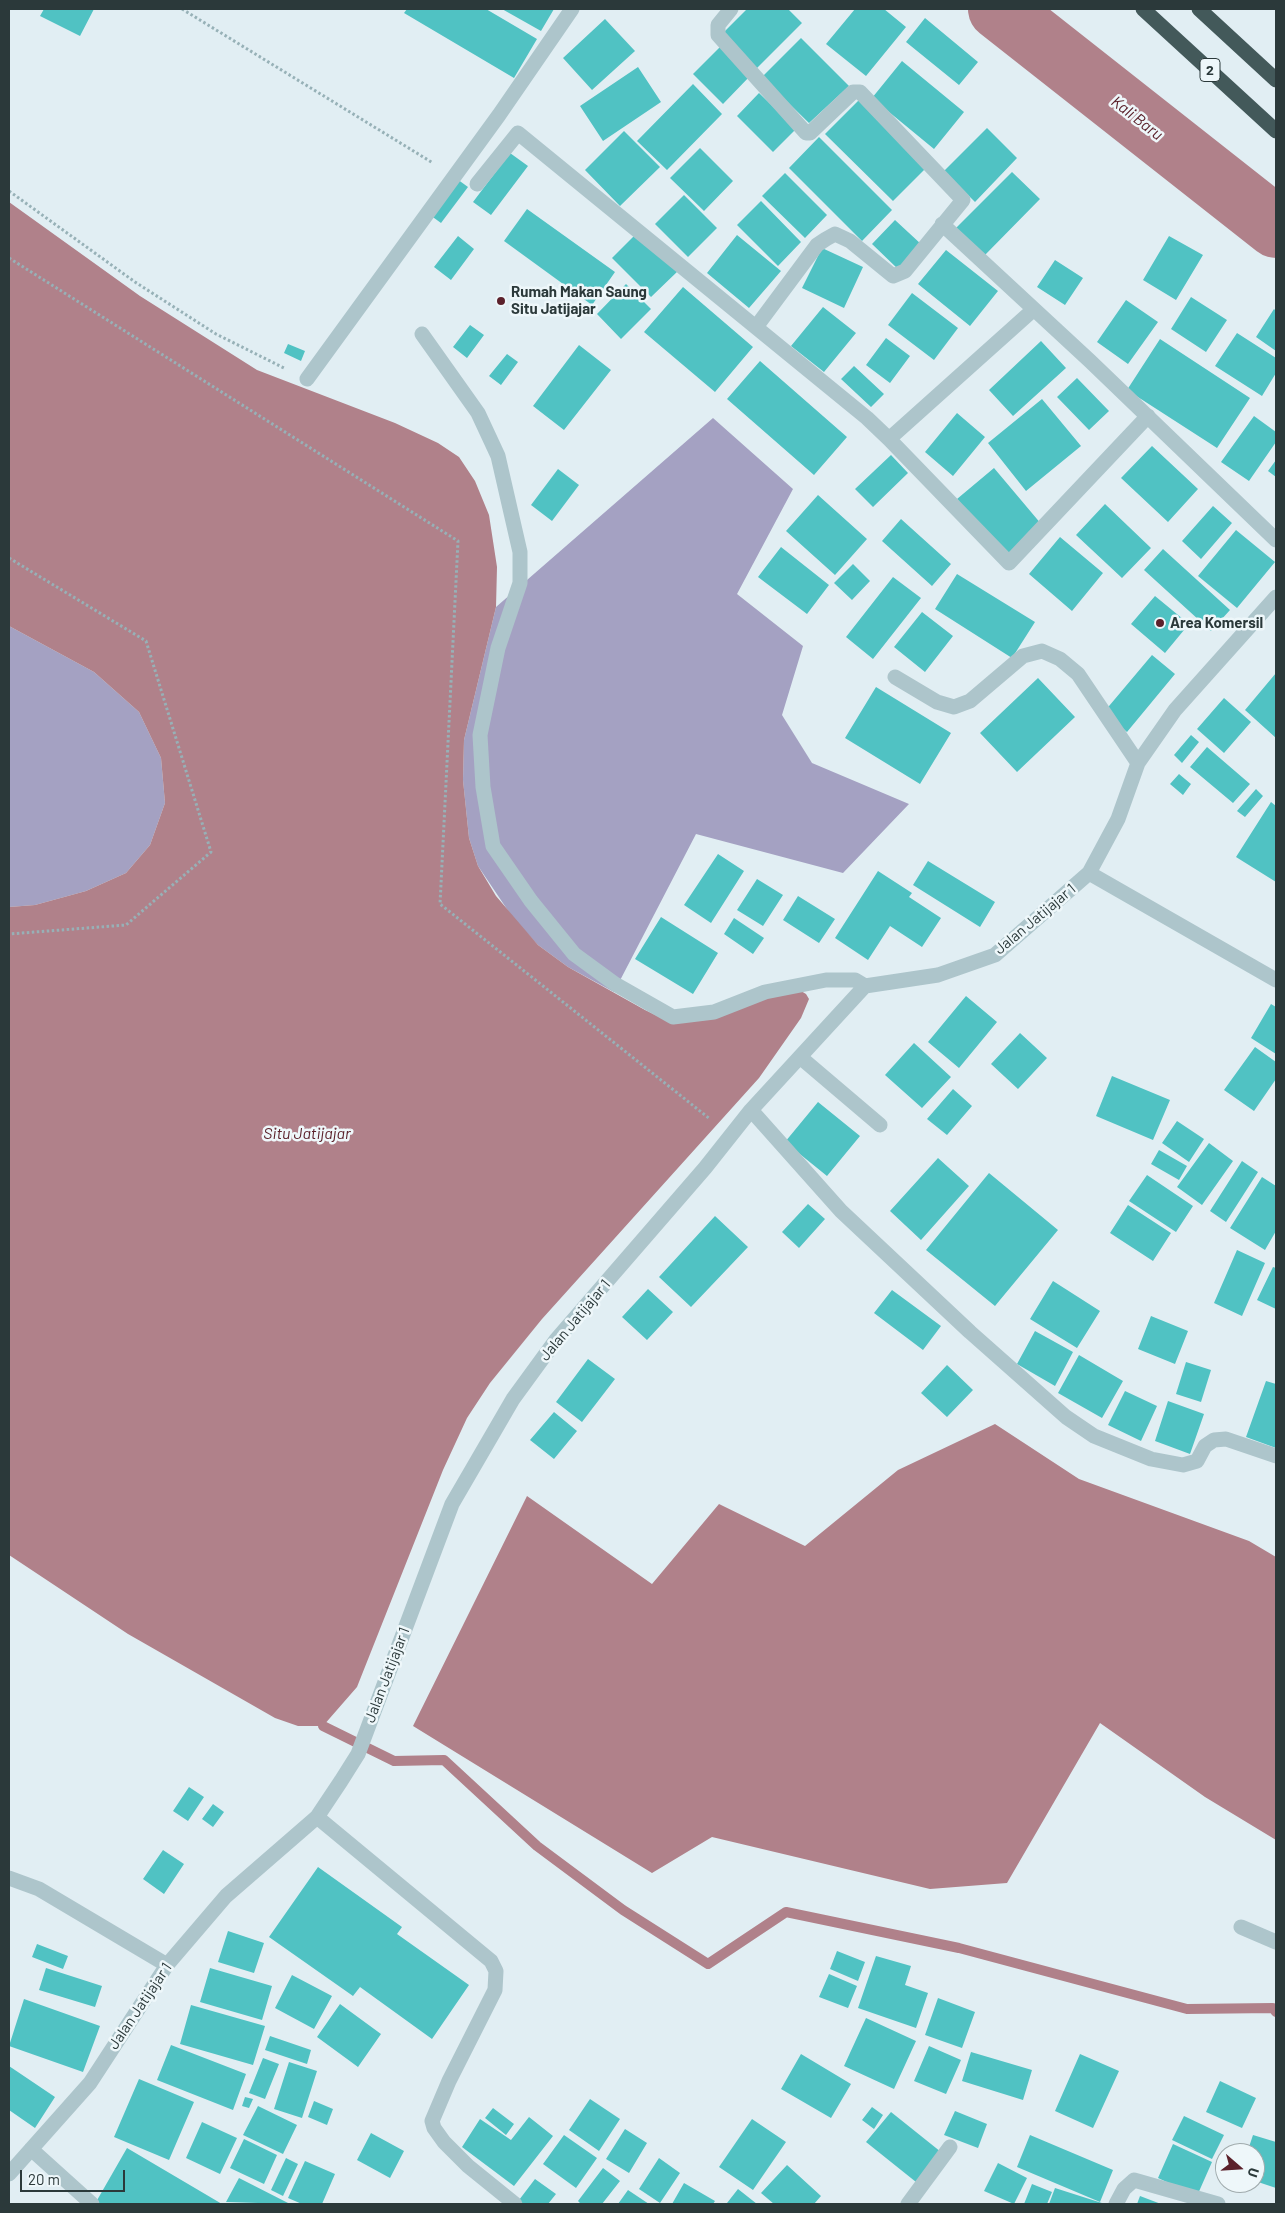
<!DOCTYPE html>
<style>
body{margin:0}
#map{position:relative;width:1285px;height:2213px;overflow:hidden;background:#e1eef3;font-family:Barlow,sans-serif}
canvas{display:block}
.frame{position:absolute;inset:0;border:10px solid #2b393a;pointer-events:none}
.north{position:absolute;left:1215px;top:2143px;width:50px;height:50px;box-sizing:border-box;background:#eef7fa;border:1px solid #a0abad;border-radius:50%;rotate:109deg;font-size:14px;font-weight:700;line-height:20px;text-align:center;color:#2b393a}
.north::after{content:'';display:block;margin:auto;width:18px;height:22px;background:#5b212b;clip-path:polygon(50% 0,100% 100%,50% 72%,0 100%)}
.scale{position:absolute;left:20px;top:2170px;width:105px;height:22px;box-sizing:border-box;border:2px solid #2b393a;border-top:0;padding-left:6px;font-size:15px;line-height:18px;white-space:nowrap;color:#2b393a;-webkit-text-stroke:4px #eef7fa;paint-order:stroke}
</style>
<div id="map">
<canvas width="1285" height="2213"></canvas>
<div class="frame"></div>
<div class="north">U</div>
<div class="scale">20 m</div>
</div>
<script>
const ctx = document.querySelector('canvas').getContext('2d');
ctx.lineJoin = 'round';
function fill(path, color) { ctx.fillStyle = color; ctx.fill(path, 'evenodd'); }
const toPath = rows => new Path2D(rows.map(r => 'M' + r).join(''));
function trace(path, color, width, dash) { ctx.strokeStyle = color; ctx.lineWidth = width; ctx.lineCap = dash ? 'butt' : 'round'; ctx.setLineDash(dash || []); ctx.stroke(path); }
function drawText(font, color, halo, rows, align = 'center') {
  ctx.font = font + ' Barlow,sans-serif'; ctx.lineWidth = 5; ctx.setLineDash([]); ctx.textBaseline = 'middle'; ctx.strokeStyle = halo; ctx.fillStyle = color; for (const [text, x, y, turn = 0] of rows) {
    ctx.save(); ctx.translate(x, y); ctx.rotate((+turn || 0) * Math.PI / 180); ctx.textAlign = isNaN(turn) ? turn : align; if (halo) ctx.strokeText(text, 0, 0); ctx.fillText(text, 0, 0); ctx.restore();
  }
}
const green = toPath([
 [713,418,793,489,737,594,803,646,782,715,812,763,909,804,843,873,696,834,614,992,568,967,538,945,513,918,478,866,469,838,463,780,464,740,496,607],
 [9,626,94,672,139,712,161,758,165,803,150,845,126,873,86,891,35,905,9,907]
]);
const water = toPath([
 [9,202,140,296,257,370,395,423,438,443,459,457,475,481,489,515,497,567,496,607,464,740,463,780,469,838,478,866,496,896,538,945,568,967,645,1010,668,1021,759,998,801,991,806,994,809,999,801,1018,759,1078,542,1319,490,1383,467,1418,443,1470,357,1687,323,1726,298,1726,275,1718,128,1634,9,1555,9,907,35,905,86,891,126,873,150,845,165,803,161,758,139,712,94,672,9,626],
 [995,1424,1079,1479,1249,1541,1276,1557,1276,1840,1205,1797,1100,1723,1007,1883,930,1889,712,1837,652,1873,413,1726,527,1496,652,1584,719,1504,805,1546,898,1470]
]);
const stream = toPath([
 [323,1726,394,1761,444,1760,537,1846,623,1910,708,1964,786,1912,959,1948,1187,2009,1273,2008,1276,2012]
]);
const river = toPath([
 [999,9,1276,227]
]);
const building = toPath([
 [44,9,94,9,80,36,40,16],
 [407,9,486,9,537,39,514,78,404,13],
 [502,9,554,9,541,31],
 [747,9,788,9,802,23,757,68,722,34],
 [855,9,884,9,906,27,866,76,826,44],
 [925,18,978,62,959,85,906,42],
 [605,19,635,51,592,90,563,58],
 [801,38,849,86,809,123,762,77],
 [721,46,751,75,723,104,693,74],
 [902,61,964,112,934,149,872,98],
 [638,67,661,102,603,141,580,106],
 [693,84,722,114,667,170,637,141],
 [759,93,796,129,773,152,737,116],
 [861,98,928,166,893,201,825,134],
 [987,128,1017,158,975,202,944,171],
 [624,131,660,167,620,206,585,170],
 [819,137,892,210,862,241,789,168],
 [700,148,733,181,704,211,670,178],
 [510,153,528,166,491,215,473,202],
 [1012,172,1040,199,984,256,956,228],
 [785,173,827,215,805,238,762,196],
 [457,179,468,187,441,223,430,215],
 [684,195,717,228,688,257,655,224],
 [761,201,801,242,778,266,737,225],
 [527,209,615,272,592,305,504,241],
 [895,220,922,245,899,270,872,244],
 [638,232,678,271,651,297,612,258],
 [737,235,781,271,749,308,707,273],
 [458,236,474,249,451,280,434,267],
 [1169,236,1203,255,1176,300,1143,280],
 [822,248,863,267,844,308,802,288],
 [946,250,998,291,970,326,918,284],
 [1055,260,1083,278,1065,305,1037,287],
 [626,284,651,309,621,339,597,314],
 [683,287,753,347,715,392,644,332],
 [912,293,958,328,934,360,888,325],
 [1191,297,1227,320,1206,352,1171,329],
 [1126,300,1158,322,1128,364,1097,342],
 [823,307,856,333,824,372,791,346],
 [1274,309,1276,311,1276,351,1256,337],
 [470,325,484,335,467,358,453,347],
 [1237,333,1276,358,1276,373,1262,396,1215,366],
 [886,338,910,356,890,383,866,365],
 [1160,339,1250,398,1217,448,1127,390],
 [1041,341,1066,368,1013,416,989,390],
 [288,344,305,351,301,361,284,353],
 [579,345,611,370,564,430,533,406],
 [507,354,518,362,501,385,489,376],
 [760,361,847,437,814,475,727,399],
 [854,366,884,394,871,407,841,379],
 [1077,378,1109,411,1089,430,1057,397],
 [1042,399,1081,446,1026,491,988,443],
 [957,413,985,437,953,476,925,452],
 [1254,416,1276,432,1276,442,1249,481,1221,462],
 [1152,446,1198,489,1168,522,1121,478],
 [891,455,908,473,873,507,855,489],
 [1276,460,1276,477,1268,471],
 [994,468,1042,525,1006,556,957,499],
 [558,469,579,485,552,521,531,505],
 [818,495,867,539,835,575,786,531],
 [1105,504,1151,548,1122,578,1076,535],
 [1213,506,1232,523,1201,559,1182,541],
 [901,519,951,564,932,586,882,541],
 [1236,530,1275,562,1237,608,1198,576],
 [1060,537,1103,573,1072,611,1029,574],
 [781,547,829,585,807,614,758,577],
 [1163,549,1230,610,1211,631,1144,570],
 [853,564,870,581,852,600,834,583],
 [957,574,1035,622,1012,658,935,609],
 [893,577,921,598,873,659,846,637],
 [1155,596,1189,624,1165,653,1131,624],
 [922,612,953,636,925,672,894,647],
 [1152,655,1175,674,1127,732,1104,712],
 [1276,673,1276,738,1245,710],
 [1038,678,1075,717,1017,772,980,733],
 [876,687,951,733,920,784,845,738],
 [1224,698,1251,722,1224,753,1197,729],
 [1191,735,1199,742,1182,763,1174,755],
 [1207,747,1250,784,1233,803,1190,767],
 [1179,774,1191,784,1183,795,1170,784],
 [1256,789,1263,796,1245,817,1237,811],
 [1271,802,1276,806,1276,882,1236,857],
 [718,854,744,871,711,923,684,905],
 [928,861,995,902,980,927,913,885],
 [878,871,912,893,909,897,941,918,922,947,890,926,868,960,835,938],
 [757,879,783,895,763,926,737,910],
 [798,896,835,919,819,943,783,920],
 [661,917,718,953,693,994,635,959],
 [734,918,764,938,753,954,724,934],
 [966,996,997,1022,959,1068,928,1042],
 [1271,1004,1276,1007,1276,1054,1251,1038],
 [1020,1033,1047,1058,1018,1089,991,1064],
 [914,1043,951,1077,922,1108,885,1075],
 [1255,1047,1276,1062,1276,1079,1254,1111,1224,1090],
 [1112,1076,1170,1100,1153,1140,1096,1116],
 [953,1089,972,1106,947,1135,927,1119],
 [818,1102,860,1136,827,1176,785,1142],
 [1177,1121,1204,1139,1189,1162,1162,1143],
 [1209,1143,1233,1161,1202,1205,1177,1187],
 [1159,1150,1187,1166,1179,1180,1151,1164],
 [938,1158,969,1186,921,1240,890,1211],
 [1242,1161,1258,1172,1226,1222,1210,1211],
 [989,1173,1058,1230,995,1306,926,1250],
 [1147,1175,1193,1206,1176,1232,1129,1201],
 [1262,1177,1276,1186,1276,1231,1265,1250,1230,1228],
 [808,1204,825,1219,799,1248,782,1232],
 [1128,1205,1171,1233,1153,1261,1110,1233],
 [715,1216,748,1247,691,1307,659,1277],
 [1237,1250,1265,1263,1242,1316,1214,1303],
 [1273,1267,1276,1268,1276,1309,1257,1300],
 [1053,1281,1100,1311,1077,1348,1030,1319],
 [648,1289,673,1312,647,1340,622,1317],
 [892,1290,941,1326,923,1350,874,1313],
 [1151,1316,1188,1331,1175,1364,1138,1349],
 [1035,1331,1073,1352,1055,1386,1017,1364],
 [1079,1355,1123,1381,1102,1418,1058,1393],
 [588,1359,615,1379,582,1422,556,1402],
 [1186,1362,1211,1370,1201,1402,1176,1394],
 [947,1365,973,1390,947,1417,921,1393],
 [1266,1381,1276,1384,1276,1448,1246,1437],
 [1125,1391,1157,1406,1141,1441,1108,1425],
 [1168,1401,1204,1414,1190,1454,1155,1441],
 [554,1412,577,1431,554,1459,530,1440],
 [189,1787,204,1797,188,1821,173,1811],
 [213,1804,224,1812,213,1827,202,1819],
 [163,1850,184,1864,164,1894,143,1879],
 [318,1867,402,1927,397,1934,469,1985,432,2039,360,1987,353,1996,269,1937],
 [228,1931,264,1943,254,1973,218,1962],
 [37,1944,68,1956,63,1969,32,1957],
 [837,1951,865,1962,858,1981,830,1969],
 [876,1956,911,1966,905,1985,928,1993,916,2028,858,2008],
 [46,1968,102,1986,95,2007,39,1990],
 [210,1968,272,1986,262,2020,200,2002],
 [829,1974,857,1986,848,2008,819,1997],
 [292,1975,332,1996,314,2029,275,2008],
 [938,1998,975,2012,962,2048,925,2035],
 [24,1999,100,2026,83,2072,9,2046],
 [340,2004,381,2034,358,2067,317,2037],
 [191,2005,265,2026,253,2065,180,2044],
 [866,2018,916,2041,894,2089,844,2066],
 [270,2036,311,2050,307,2064,265,2050],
 [171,2045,246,2074,233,2110,157,2080],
 [929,2046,961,2060,946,2094,914,2081],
 [971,2052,1032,2070,1023,2100,962,2081],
 [801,2054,851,2084,831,2118,781,2089],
 [1080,2054,1119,2071,1093,2128,1055,2111],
 [263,2058,279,2064,265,2099,249,2093],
 [289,2062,317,2071,302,2118,274,2109],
 [9,2066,55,2097,35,2128,9,2110],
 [139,2079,194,2102,169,2160,114,2137],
 [1220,2081,1256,2098,1242,2128,1206,2112],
 [245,2097,253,2099,249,2108,242,2106],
 [590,2099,620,2119,599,2151,569,2130],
 [314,2101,333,2109,327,2125,308,2117],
 [258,2106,297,2125,283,2154,243,2135],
 [872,2107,883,2115,874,2129,862,2120],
 [493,2108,514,2124,506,2135,485,2118],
 [955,2111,987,2124,978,2148,944,2135],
 [891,2112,941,2152,916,2182,866,2142],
 [1184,2116,1224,2135,1212,2159,1172,2140],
 [529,2117,553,2136,514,2186,462,2147,480,2119,511,2140],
 [752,2119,786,2142,753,2190,719,2167],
 [202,2122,237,2138,220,2174,186,2158],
 [625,2129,647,2143,629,2173,606,2159],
 [371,2133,404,2151,390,2178,357,2160],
 [564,2135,597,2158,576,2188,543,2164],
 [1030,2135,1113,2170,1100,2202,1017,2167],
 [1253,2135,1276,2142,1276,2188,1255,2181,1255,2153,1247,2153],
 [244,2139,277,2155,264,2184,230,2168],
 [1173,2144,1212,2162,1197,2196,1158,2178],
 [127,2148,222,2204,99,2204,96,2202],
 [286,2158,298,2164,283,2196,271,2190],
 [659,2158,680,2173,660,2203,639,2189],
 [305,2161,335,2174,322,2204,302,2204,288,2198],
 [998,2163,1027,2178,1014,2204,984,2191],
 [787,2165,821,2196,814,2204,774,2204,761,2193],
 [603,2168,620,2181,602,2204,581,2204,578,2201],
 [239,2178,290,2204,226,2202],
 [535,2179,556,2194,548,2204,516,2204],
 [684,2183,715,2201,713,2204,672,2204],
 [1032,2184,1052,2192,1047,2204,1024,2204],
 [1055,2188,1105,2204,1049,2204],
 [738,2189,757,2204,727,2203],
 [628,2190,649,2204,618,2204],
 [1140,2196,1161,2204,1137,2204]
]);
const path = toPath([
 [182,9,433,163],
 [9,191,135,282,216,334,284,368],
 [9,258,458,541,440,904,710,1119],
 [9,558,146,641,211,852,126,925,9,934]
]);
const minor = toPath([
 [731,9,718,25,718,35,806,133,810,133,853,92,860,92,963,200,905,271,893,276,850,241,835,234,826,239,817,245,756,327],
 [477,184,518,133,867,418,889,439,1033,310],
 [942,224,1090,361,1276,540],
 [422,334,478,413,498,456,520,552,520,583,498,648,480,735,483,787,493,846,531,901,574,954,615,984,673,1017,714,1012,765,992,826,980,855,980,865,986],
 [307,379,499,115,572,9],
 [889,439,1009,563,1148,416],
 [895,677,937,702,954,707,970,701,1023,656,1042,651,1060,659,1078,674,1138,763],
 [1089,873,1276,980],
 [800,1057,880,1125],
 [751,1110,841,1211,970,1332,1066,1417,1094,1436,1151,1459,1183,1465,1197,1461,1205,1446,1214,1440,1226,1439,1276,1456],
 [317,1817,491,1961,496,1971,495,1990,449,2081,432,2121,434,2128,444,2142,468,2166,515,2204],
 [9,1878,39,1889,167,1965],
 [1241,1927,1276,1942],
 [31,2149,92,2204],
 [9,2174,90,2083,167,1965,226,1896,317,1817,341,1781,358,1754,452,1504,513,1399,556,1340,705,1168,751,1110,865,986,938,975,995,955,1089,873,1118,819,1138,763,1175,710,1276,597],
 [908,2204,950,2147],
 [1116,2204,1124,2189,1134,2180,1218,2204]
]);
const highway = toPath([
 [1143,9,1276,131],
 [1199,9,1276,80]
]);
const markers = [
 [501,301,5,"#5b212b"],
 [1160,623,5,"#5b212b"]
];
const shields = [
 [1210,70,20]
];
const shieldNames = [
 ["2",1210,70]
];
const poiNames = [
 ["Rumah Makan Saung",511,292],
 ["Situ Jatijajar",511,309],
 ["Area Komersil",1170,623]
];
const streetNames = [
 ["Jalan Jatijajar 1",1035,919,-40],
 ["Jalan Jatijajar 1",575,1320,-50],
 ["Jalan Jatijajar 1",387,1675,-69],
 ["Jalan Jatijajar 1",140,2006,-56]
];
const waterNames = [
 ["Kali Baru",1137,118,38],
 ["Situ Jatijajar",307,1134]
];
fill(green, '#a4a1c2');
fill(water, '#b0818a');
trace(stream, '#b0818a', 10);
trace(river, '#b0818a', 62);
fill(building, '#50c2c3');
trace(path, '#97b1b7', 3, [2.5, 2.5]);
trace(minor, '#adc5cb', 15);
trace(highway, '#43595a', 15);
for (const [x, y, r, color] of markers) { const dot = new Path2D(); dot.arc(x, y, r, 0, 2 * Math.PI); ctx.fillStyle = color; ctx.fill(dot); trace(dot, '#eef7fa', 2); }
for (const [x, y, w] of shields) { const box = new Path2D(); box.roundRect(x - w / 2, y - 11.5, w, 23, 4); ctx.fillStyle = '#eef7fa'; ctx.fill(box); trace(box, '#2b393a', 1); }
drawText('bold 14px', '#2b393a', null, shieldNames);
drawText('bold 15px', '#2b393a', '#eef7fa', poiNames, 'left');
drawText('15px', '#2b393a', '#eef7fa', streetNames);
drawText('italic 16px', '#5b212b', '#eef7fa', waterNames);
</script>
